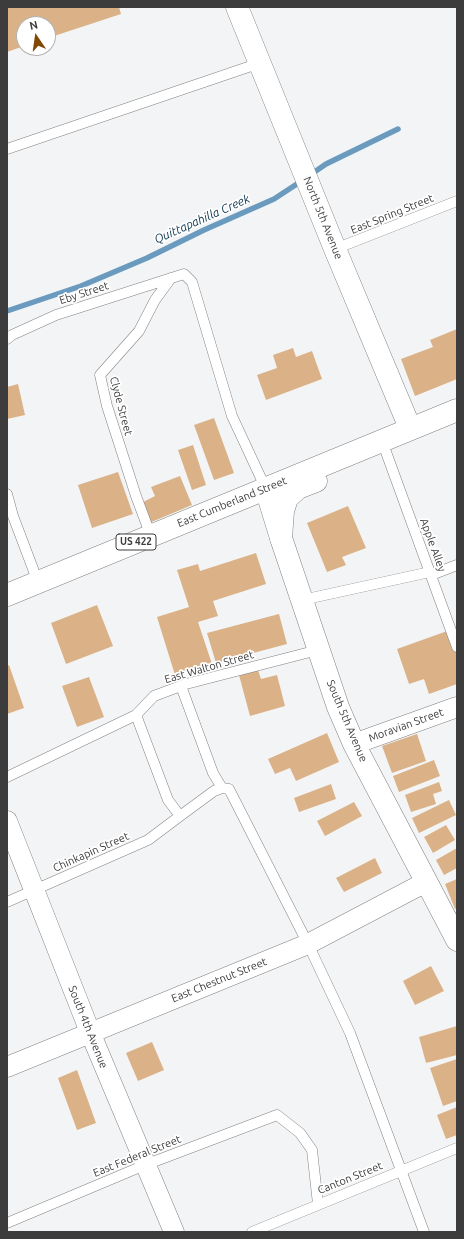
<!DOCTYPE html>
<style>
body{margin:0}
#map{position:relative;width:464px;height:1239px;overflow:hidden;background:#f3f4f5;font-family:Ubuntu,sans-serif}
canvas{display:block}
.frame{position:absolute;inset:0;border:8px solid #3c3c3d;pointer-events:none}
.north{position:absolute;left:16px;top:16px;width:40px;height:40px;box-sizing:border-box;background:#fff;border:1px solid #b1b1b1;border-radius:50%;rotate:347deg;font-size:11px;font-weight:700;line-height:16px;text-align:center;color:#3c3c3d}
.north::after{content:'';display:block;margin:auto;width:14px;height:18px;background:#824700;clip-path:polygon(50% 0,100% 100%,50% 72%,0 100%)}
</style>
<div id="map">
<canvas width="464" height="1239"></canvas>
<div class="frame"></div>
<div class="north">N</div>
</div>
<script>
const ctx = document.querySelector('canvas').getContext('2d');
ctx.lineJoin = 'round';
const toPath = rows => new Path2D(rows.map(r => 'M' + r).join(''));
function trace(path, color, width, dash) { ctx.strokeStyle = color; ctx.lineWidth = width; ctx.lineCap = dash ? 'butt' : 'round'; ctx.setLineDash(dash || []); ctx.stroke(path); }
function fill(path, color) { ctx.fillStyle = color; ctx.fill(path, 'evenodd'); }
function drawText(font, color, halo, rows, align = 'center') {
  ctx.font = font + ' Ubuntu,sans-serif'; ctx.lineWidth = 3.5; ctx.setLineDash([]); ctx.textBaseline = 'middle'; ctx.strokeStyle = halo; ctx.fillStyle = color; for (const [text, x, y, turn = 0] of rows) {
    ctx.save(); ctx.translate(x, y); ctx.rotate((+turn || 0) * Math.PI / 180); ctx.textAlign = isNaN(turn) ? turn : align; if (halo) ctx.strokeText(text, 0, 0); ctx.fillText(text, 0, 0); ctx.restore();
  }
}
const stream = toPath([
 [310,175,326,164,398,129],
 [7,311,81,286,147,258,204,230,274,199,303,180]
]);
const building = toPath([
 [7,7,119,7,121,14,48,38,48,24,24,24,24,46,7,52],
 [457,329,457,379,415,396,401,359,433,347,430,340],
 [293,348,296,357,312,351,322,379,266,400,257,375,277,368,273,355],
 [18,384,25,415,7,419,7,387],
 [214,418,234,473,214,480,194,425],
 [193,445,206,485,192,490,178,450],
 [118,472,133,514,92,528,78,485],
 [180,476,192,505,149,523,141,503,155,496,151,487],
 [348,506,366,548,342,557,346,565,327,572,307,523],
 [256,553,266,584,213,601,218,616,198,622,212,664,175,675,157,617,189,607,177,570,198,564,200,571],
 [97,605,113,646,66,664,51,623],
 [279,614,287,644,216,663,207,633],
 [450,630,457,651,457,684,429,694,424,679,409,684,397,649],
 [9,665,24,708,7,714,7,666],
 [258,670,261,679,277,675,285,706,250,716,239,675],
 [89,677,104,717,77,727,62,686],
 [327,733,339,762,296,781,290,768,275,774,268,759],
 [417,734,426,761,392,773,382,746],
 [434,760,440,776,399,792,393,776],
 [439,782,442,791,433,794,436,804,411,812,405,795],
 [331,784,336,799,299,812,294,798],
 [449,800,456,815,419,833,412,818],
 [354,802,362,816,325,836,317,821],
 [446,825,455,840,433,853,424,837],
 [457,848,457,868,444,875,436,860],
 [375,858,382,873,344,892,336,878],
 [457,879,457,908,455,909,445,884],
 [431,966,444,991,415,1005,403,981],
 [457,1026,457,1055,426,1063,419,1037],
 [152,1042,164,1070,138,1081,126,1053],
 [457,1059,457,1101,443,1106,430,1068],
 [77,1070,96,1123,77,1130,58,1078],
 [457,1107,457,1135,446,1139,437,1115]
]);
const lane = toPath([
 [7,149,260,63],
 [335,249,457,201],
 [7,339,12,335,56,315,184,274,192,282,232,416,266,489],
 [386,452,457,647],
 [7,494,13,516,38,582],
 [151,536,136,496,107,406,100,375,139,331,155,300,171,278],
 [431,575,457,565],
 [302,600,430,572],
 [181,686,213,773,222,788],
 [136,715,168,800,180,816,214,791,222,788,229,789,308,944,350,1033,424,1232],
 [7,777,136,715,154,696,186,684,318,650],
 [7,902,148,840,180,816],
 [7,1223,145,1165,277,1115,300,1133,312,1150,318,1204],
 [252,1232,457,1148]
]);
const street = toPath([
 [354,744,457,707],
 [7,821,90,1032,174,1232],
 [7,1067,308,944,426,882]
]);
const secondary = toPath([
 [237,7,335,249,410,428],
 [266,489,281,538,338,707,354,744,457,940]
]);
const highway = toPath([
 [281,538,283,511,287,498,298,488,316,481],
 [7,595,457,410]
]);
const shields = [
 [136,542,40]
];
const shieldNames = [
 ["US 422",136,542]
];
const streetNames = [
 ["East Spring Street",392,214,-22],
 ["North 5th Avenue",323,218,68],
 ["Eby Street",84,293,-18],
 ["Clyde Street",121,406,75],
 ["East Cumberland Street",232,502,-22],
 ["Apple Alley",433,545,70],
 ["East Walton Street",209,667,-16],
 ["South 5th Avenue",347,721,67],
 ["Moravian Street",406,725,-20],
 ["Chinkapin Street",91,852,-24],
 ["East Chestnut Street",219,980,-22],
 ["South 4th Avenue",88,1027,68],
 ["East Federal Street",137,1156,-22],
 ["Canton Street",350,1178,-22]
];
const waterNames = [
 ["Quittapahilla Creek",202,219,-24]
];
trace(stream, '#6a9bbf', 5.5);
fill(building, '#dbb287');
trace(lane, '#828283', 11);
trace(street, '#828283', 21);
trace(secondary, '#828283', 23);
trace(highway, '#828283', 23);
trace(lane, '#fff', 10);
trace(street, '#fff', 20);
trace(secondary, '#fff', 22);
trace(highway, '#fff', 22);
for (const [x, y, w] of shields) { const box = new Path2D(); box.roundRect(x - w / 2, y - 8, w, 16, 3); ctx.fillStyle = '#fff'; ctx.fill(box); trace(box, '#3c3c3d', 1); }
drawText('bold 10px', '#3c3c3d', null, shieldNames);
drawText('11px', '#3c3c3d', '#fff', streetNames);
drawText('italic 12px', '#0c354e', '#fff', waterNames);
</script>
